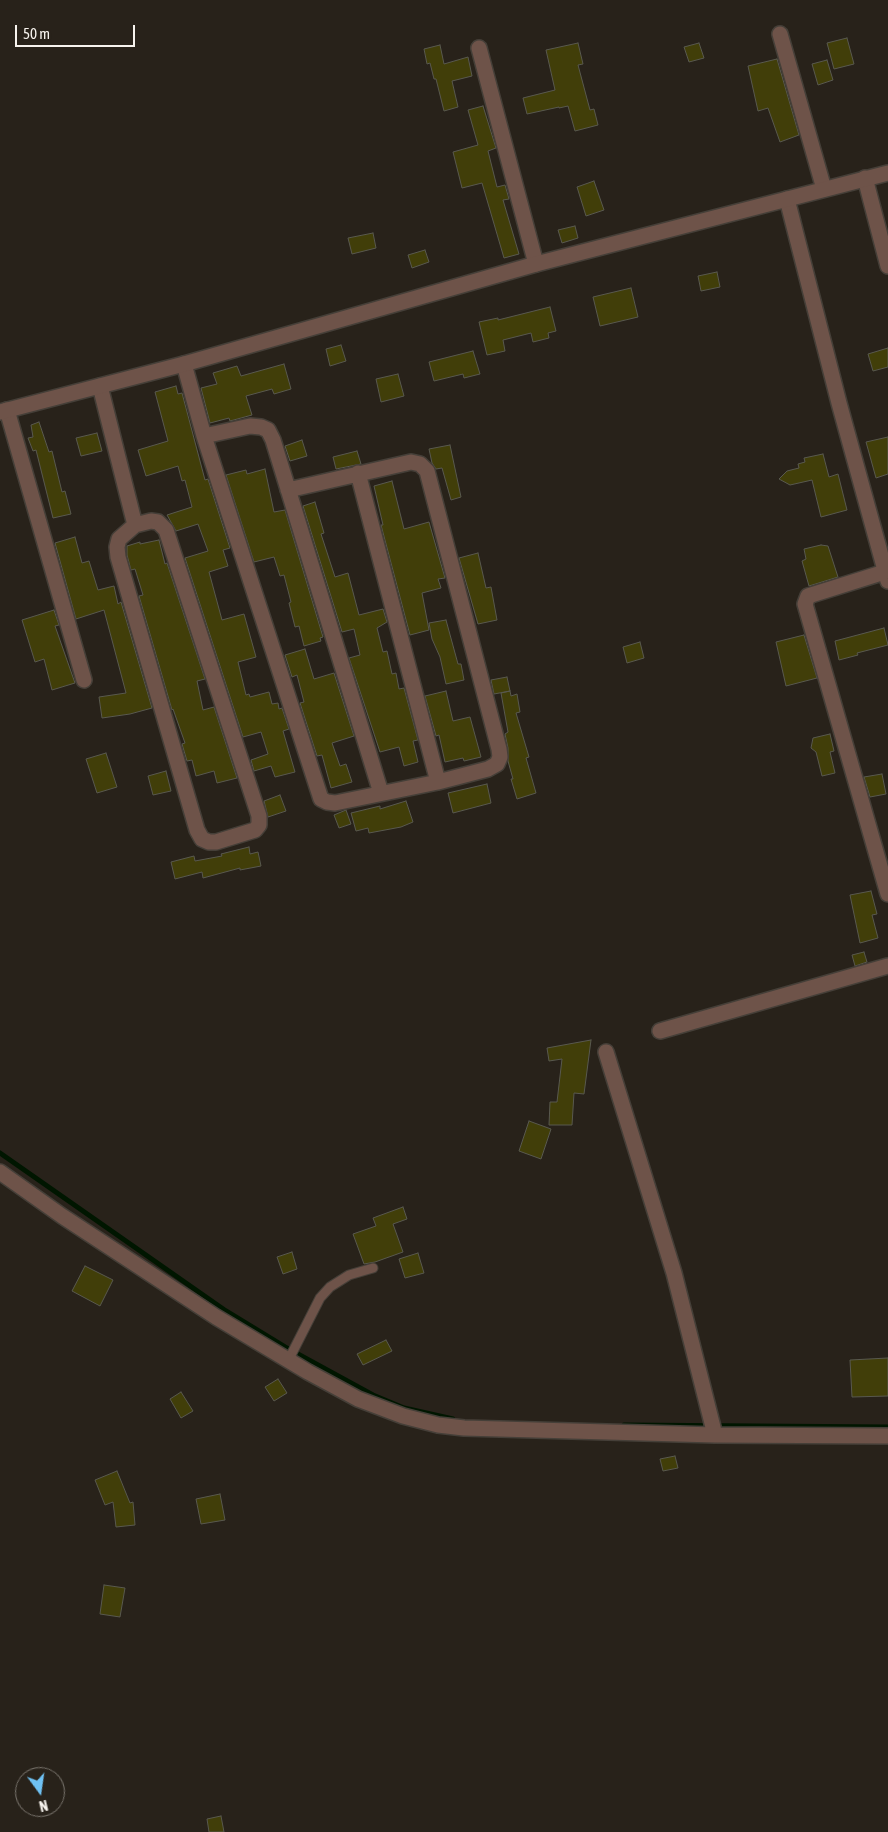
<!DOCTYPE html>
<style>
body{margin:0}
#map{position:relative;width:888px;height:1832px;overflow:hidden;background:#28221a;font-family:"Asap Condensed",sans-serif}
canvas{display:block}
.north{position:absolute;left:15px;top:1767px;width:50px;height:50px;box-sizing:border-box;background:#28221a;border:1px solid #7b766f;border-radius:50%;rotate:166deg;font-size:14px;font-weight:700;line-height:20px;text-align:center;color:#f7f3ee}
.north::after{content:'';display:block;margin:auto;width:18px;height:22px;background:#6fc2f4;clip-path:polygon(50% 0,100% 100%,50% 72%,0 100%)}
.scale{position:absolute;left:15px;top:25px;width:120px;height:22px;box-sizing:border-box;border:2px solid #f7f3ee;border-top:0;padding-left:6px;font-size:15px;line-height:18px;white-space:nowrap;color:#f7f3ee;-webkit-text-stroke:4px #28221a;paint-order:stroke}
</style>
<div id="map">
<canvas width="888" height="1832"></canvas>
<div class="north">N</div>
<div class="scale">50 m</div>
</div>
<script>
const ctx = document.querySelector('canvas').getContext('2d');
ctx.lineJoin = 'round';
const toPath = rows => new Path2D(rows.map(r => 'M' + r).join(''));
function trace(path, color, width, dash) { ctx.strokeStyle = color; ctx.lineWidth = width; ctx.lineCap = dash ? 'butt' : 'round'; ctx.setLineDash(dash || []); ctx.stroke(path); }
function fill(path, color) { ctx.fillStyle = color; ctx.fill(path, 'evenodd'); }
const stream = toPath([
 [0,1153,226,1311,285,1347,373,1395,404,1408,453,1419],
 [624,1425,888,1427]
]);
const building = toPath([
 [847,38,854,64,834,69,827,43,847,38],
 [578,43,583,64,578,65,590,110,594,109,598,125,575,131,568,106,559,108,559,107,527,114,523,98,555,90,546,50,578,43],
 [699,43,704,58,689,62,684,47,699,43],
 [440,45,444,64,468,57,472,76,452,81,458,107,444,111,436,79,434,79,430,63,427,64,424,49,440,45],
 [777,59,799,135,780,142,768,108,758,111,748,66,777,59],
 [827,60,833,80,818,85,812,64,827,60],
 [483,106,496,148,488,151,497,187,505,185,509,199,503,200,519,254,504,258,482,183,462,188,453,152,478,145,468,110,483,106],
 [594,181,604,210,586,216,577,187,594,181],
 [575,226,578,238,562,243,558,230,575,226],
 [373,233,376,248,352,254,348,238,373,233],
 [425,250,429,262,412,268,408,255,425,250],
 [717,272,720,287,701,291,698,276,717,272],
 [631,288,638,317,600,326,593,297,631,288],
 [550,307,556,331,548,333,549,338,533,342,531,333,503,340,505,351,487,355,479,322,498,318,498,320,550,307],
 [341,345,346,361,330,366,326,349,341,345],
 [888,348,888,367,873,371,868,354,888,348],
 [473,351,480,374,464,378,463,374,434,381,429,362,473,351],
 [284,364,291,389,274,394,272,389,246,396,252,415,230,421,229,418,210,423,201,388,217,384,213,373,237,366,241,376,284,364],
 [398,374,404,396,381,402,376,379,398,374],
 [176,386,178,394,182,393,205,480,208,479,230,548,223,550,228,566,209,572,222,620,244,614,256,657,238,662,246,695,249,694,250,697,269,692,272,704,278,703,279,709,282,708,289,729,283,731,295,772,275,777,271,766,254,771,251,760,268,754,261,732,243,737,185,558,208,551,198,524,176,531,167,515,192,507,185,480,182,481,178,466,146,476,138,450,168,441,155,392,176,386],
 [39,422,49,452,52,451,62,492,65,491,71,514,53,518,36,450,33,451,28,438,33,437,31,425,39,422],
 [97,433,102,451,81,456,76,438,97,433],
 [888,437,888,474,876,478,866,442,888,437],
 [302,440,307,456,290,461,285,446,302,440],
 [450,445,461,497,451,500,442,468,436,469,432,463,429,449,450,445],
 [357,451,361,464,336,469,333,457,357,451],
 [823,454,829,477,838,474,847,510,821,517,812,480,790,485,779,479,787,471,799,468,798,464,805,462,804,458,823,454],
 [265,469,274,512,285,510,323,637,320,638,321,641,304,646,299,626,295,627,289,603,291,602,284,575,280,576,274,557,254,562,226,475,246,470,247,474,265,469],
 [392,481,404,529,429,522,445,578,438,579,441,588,422,593,429,630,410,635,381,525,383,525,374,486,392,481],
 [315,502,324,533,321,534,335,577,348,573,359,615,383,609,387,622,377,628,383,652,387,651,392,674,396,673,399,689,404,688,418,740,413,741,418,762,404,766,399,747,380,752,349,658,360,655,354,629,342,632,303,506,315,502],
 [75,537,82,563,89,561,98,590,114,586,118,604,121,602,152,708,130,714,102,718,99,697,126,693,104,610,76,619,55,543,75,537],
 [159,540,165,564,167,563,205,679,197,681,203,710,214,707,237,778,217,783,214,771,196,776,192,760,187,761,182,744,185,743,173,709,172,710,139,596,143,595,135,569,131,570,127,555,127,546,140,542,140,544,159,540],
 [821,545,828,546,838,577,809,586,802,561,806,559,804,549,821,545],
 [478,553,486,588,491,587,497,620,478,624,459,558,478,553],
 [54,610,59,625,55,626,75,683,52,690,44,659,35,662,22,620,54,610],
 [446,620,458,664,461,664,464,680,446,684,440,657,432,639,429,623,446,620],
 [884,628,888,645,857,653,858,655,839,660,835,641,884,628],
 [804,635,817,678,786,686,776,642,804,635],
 [640,642,644,658,627,663,623,647,640,642],
 [305,649,314,679,334,673,354,736,332,743,340,766,346,764,352,782,331,788,322,755,317,756,300,703,304,702,297,675,292,677,285,655,305,649],
 [507,677,510,691,494,694,491,680,507,677],
 [446,691,453,721,470,717,481,757,464,761,463,758,445,762,439,735,436,736,425,696,446,691],
 [510,691,511,696,517,694,520,712,516,713,529,757,526,758,536,793,517,799,511,779,513,779,508,761,508,748,505,734,508,732,501,693,510,691],
 [830,734,834,751,830,752,835,773,822,776,816,752,811,748,813,738,830,734],
 [106,753,117,787,97,793,86,759,106,753],
 [166,771,171,791,153,795,148,776,166,771],
 [882,774,886,794,870,797,864,777,882,774],
 [487,784,491,803,453,813,448,793,487,784],
 [280,795,286,811,268,817,264,801,280,795],
 [406,801,413,822,401,827,369,833,368,828,356,831,351,813,380,806,380,809,406,801],
 [346,810,351,824,339,828,334,815,346,810],
 [249,847,250,854,258,852,261,866,240,870,240,868,203,878,202,872,175,879,171,862,194,856,195,861,222,856,221,854,249,847],
 [871,891,877,914,872,915,878,938,860,943,850,895,871,891],
 [864,952,867,962,855,966,852,955,864,952],
 [591,1040,584,1094,574,1093,572,1125,549,1125,550,1102,557,1102,562,1059,549,1061,547,1048,591,1040],
 [529,1121,551,1129,541,1159,519,1151,529,1121],
 [403,1207,407,1219,393,1224,403,1252,375,1262,364,1264,353,1234,376,1226,373,1218,403,1207],
 [292,1252,297,1269,283,1274,277,1257,292,1252],
 [418,1253,424,1273,405,1278,399,1259,418,1253],
 [85,1266,113,1280,100,1306,72,1291,85,1266],
 [386,1340,392,1351,363,1365,357,1354,386,1340],
 [888,1358,888,1396,852,1397,850,1360,888,1358],
 [278,1379,287,1393,274,1401,265,1387,278,1379],
 [181,1392,193,1411,181,1418,170,1399,181,1392],
 [675,1456,678,1468,663,1471,660,1459,675,1456],
 [117,1471,130,1503,133,1502,135,1525,116,1527,113,1502,105,1505,95,1480,117,1471],
 [220,1494,225,1520,201,1524,196,1499,220,1494],
 [104,1585,125,1588,120,1617,100,1614,104,1585],
 [221,1816,224,1832,209,1832,207,1819,221,1816]
]);
const service = toPath([
 [288,1361,320,1298,330,1287,349,1275,373,1268]
]);
const minor = toPath([
 [780,34,824,189],
 [479,48,536,264],
 [865,178,888,266],
 [787,199,839,403,888,581],
 [184,364,204,436,321,799,327,802,335,803,438,782,488,769,497,764,500,757,499,749,427,471,420,464,411,462,288,490],
 [100,386,135,525],
 [7,410,84,680],
 [204,436,250,426,261,427,268,430,273,440,381,793],
 [358,473,438,782],
 [151,521,158,522,166,530,259,816,259,825,255,830,216,842,209,842,202,839,197,830,118,557,117,547,119,539,135,525,151,521],
 [888,571,808,596,805,604,888,894],
 [660,1031,888,966],
 [606,1052,674,1273,715,1435],
 [0,1172,62,1216,216,1317,308,1372,358,1399,403,1416,438,1425,464,1428,715,1435,888,1436]
]);
const tertiary = toPath([
 [0,412,184,364,536,264,888,173]
]);
trace(stream, '#001600', 5);
fill(building, '#413e09');
trace(building, '#59594f', 1);
trace(service, '#453f38', 11);
trace(minor, '#453f38', 18);
trace(tertiary, '#453f38', 18);
trace(service, '#6e5349', 9);
trace(minor, '#6e5349', 15);
trace(tertiary, '#6e5349', 15);
</script>
